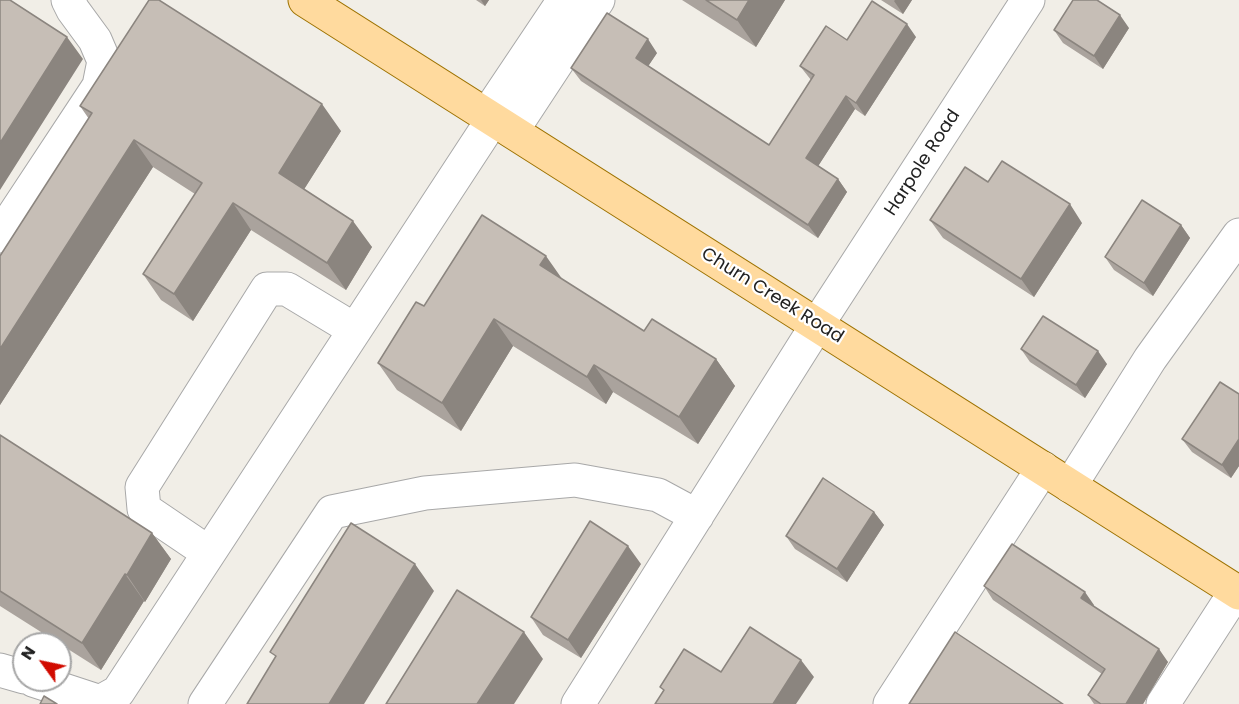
<!DOCTYPE html>
<style>
body{margin:0}
#map{position:relative;width:1239px;height:704px;overflow:hidden;background:#f1eee7;font-family:Poppins,sans-serif}
canvas{display:block}
.north{position:absolute;left:12px;top:632px;width:60px;height:60px;box-sizing:border-box;background:#fff;border:2px solid #a6a6a6;border-radius:50%;rotate:303deg;font-size:16px;font-weight:700;line-height:24px;text-align:center;color:#212121}
.north::after{content:'';display:block;margin:auto;width:21px;height:27px;background:#d10b00;clip-path:polygon(50% 0,100% 100%,50% 72%,0 100%)}
</style>
<div id="map">
<canvas width="1239" height="704"></canvas>
<div class="north">N</div>
</div>
<script>
const ctx = document.querySelector('canvas').getContext('2d');
ctx.lineJoin = 'round';
const toPath = rows => new Path2D(rows.map(r => 'M' + r).join(''));
function trace(path, color, width, dash) { ctx.strokeStyle = color; ctx.lineWidth = width; ctx.lineCap = dash ? 'butt' : 'round'; ctx.setLineDash(dash || []); ctx.stroke(path); }
function fill(path, color) { ctx.fillStyle = color; ctx.fill(path, 'evenodd'); }
function drawText(font, color, halo, rows, align = 'center') {
  ctx.font = font + ' Poppins,sans-serif'; ctx.lineWidth = 4.5; ctx.setLineDash([]); ctx.textBaseline = 'middle'; ctx.strokeStyle = halo; ctx.fillStyle = color; for (const [text, x, y, turn = 0] of rows) {
    ctx.save(); ctx.translate(x, y); ctx.rotate((+turn || 0) * Math.PI / 180); ctx.textAlign = isNaN(turn) ? turn : align; if (halo) ctx.strokeText(text, 0, 0); ctx.fillText(text, 0, 0); ctx.restore();
  }
}
const minor = toPath([
 [487,115,564,0],
 [512,131,598,0],
 [0,236,99,86,104,61,95,40,73,10,68,0],
 [1070,486,1150,359,1239,235],
 [209,553,144,509,142,487,267,289,287,289,355,330],
 [0,670,24,677],
 [33,680,100,702,118,692,493,119],
 [205,704,332,512,425,493,575,480,658,495,697,516],
 [578,704,817,325,1028,0],
 [890,704,1043,468],
 [1163,704,1236,591]
]);
const major = toPath([
 [305,0,1239,593]
]);
const wall = toPath([
 [476,0,489,0,485,6],
 [682,0,785,0,756,47],
 [881,0,912,0,903,14],
 [1129,28,1103,69,1063,43,1054,30],
 [916,37,865,116,855,109,818,166,838,179,847,192,818,238,581,81,571,68,657,53,648,66,769,145,811,80,800,66,847,40],
 [80,106,341,131,304,189,372,247,346,290,251,230,193,321,161,300,143,274,195,194,153,167,0,405,0,256,89,119],
 [930,220,1082,223,1034,297,943,238],
 [1181,225,1190,238,1153,296,1114,270,1105,257],
 [562,279,644,331,716,359,735,386,698,444,613,392,606,404,513,346,461,431,397,390,378,363,424,306],
 [1021,349,1107,364,1085,398,1030,362],
 [1239,394,1239,466,1231,478,1192,452,1182,439],
 [0,435,152,533,171,559,145,602,144,601,101,670,0,606],
 [874,512,884,525,847,582,795,549,786,536],
 [641,564,581,658,543,635,531,617],
 [984,586,1094,605,1093,606,1168,662,1143,704,1094,704,1088,695,1102,674,993,600]
]);
const shadedWall = toPath([
 [481,0,489,0,485,6],
 [749,0,785,0,756,47,737,20],
 [895,0,912,0,903,14,894,1],
 [1120,15,1129,28,1103,69,1094,56],
 [907,24,916,37,865,116,856,103],
 [67,37,83,59,0,190,0,143],
 [648,39,657,53,645,71,636,58],
 [846,96,855,109,815,171,806,158],
 [322,104,341,131,298,199,279,173],
 [134,140,153,167,0,405,0,349],
 [838,179,847,192,818,238,808,225],
 [233,203,251,230,193,321,174,294],
 [1070,204,1082,223,1034,297,1021,279],
 [353,221,372,247,346,290,327,263],
 [1181,225,1190,238,1153,296,1144,283],
 [546,256,565,283,540,265],
 [494,319,513,346,461,431,442,403],
 [1098,351,1107,364,1085,398,1076,385],
 [716,359,735,386,698,444,679,417],
 [594,365,613,392,606,404,587,377],
 [1239,439,1239,466,1231,478,1222,465],
 [874,512,884,525,847,582,837,569],
 [152,533,171,559,145,602,127,575],
 [628,546,641,564,581,658,568,640],
 [415,564,434,591,364,704,329,704],
 [125,574,144,601,101,670,82,643],
 [1085,592,1094,605,1090,611,1081,598],
 [524,632,543,659,514,704,477,704],
 [1159,649,1168,662,1143,704,1126,704],
 [801,660,814,677,796,704,773,704]
]);
const building = toPath([
 [0,0,10,0,67,37,0,143,0,0],
 [149,0,159,0,322,104,279,173,353,221,327,263,233,203,174,294,143,274,202,183,134,140,0,349,0,256,92,113,80,106,149,0],
 [706,0,749,0,737,20,706,0],
 [1073,0,1097,0,1120,15,1094,56,1054,30,1073,0],
 [872,1,907,24,856,103,846,96,806,158,838,179,808,225,571,68,607,13,648,39,636,58,769,145,814,75,800,66,826,26,847,40,872,1],
 [1002,161,1070,204,1021,279,930,220,965,167,988,182,1002,161],
 [1142,200,1181,225,1144,283,1105,257,1142,200],
 [482,215,546,256,540,265,644,331,652,319,716,359,679,417,594,365,587,377,494,319,442,403,378,363,416,302,424,306,482,215],
 [1043,316,1098,351,1076,385,1021,349,1043,316],
 [1220,382,1239,394,1239,439,1222,465,1182,439,1220,382],
 [0,435,152,533,127,575,125,574,82,643,0,591,0,435],
 [823,478,874,512,837,569,786,536,823,478],
 [590,521,628,546,568,640,531,617,590,521],
 [351,523,415,564,329,704,247,704,276,656,270,652,351,523],
 [1012,544,1085,592,1081,598,1159,649,1126,704,1101,704,1088,695,1105,669,984,586,1012,544],
 [457,590,524,632,477,704,386,704,457,590],
 [750,627,801,660,773,704,655,704,664,690,660,687,684,649,721,672,750,627],
 [955,632,1063,704,909,704,955,632],
 [44,696,57,704,40,704,44,696]
]);
const streetNames = [
 ["Harpole Road",923,163,-57],
 ["Churn Creek Road",772,296,32]
];
trace(minor, '#a8a8a8', 35);
trace(major, '#9d7200', 35);
trace(minor, '#fff', 33);
trace(major, '#ffda9e', 33);
fill(wall, '#aaa39d');
fill(shadedWall, '#8b857f');
fill(building, '#c6beb6');
trace(building, '#8b857f', 1.5);
drawText('18px', '#212121', '#fff', streetNames);
</script>
